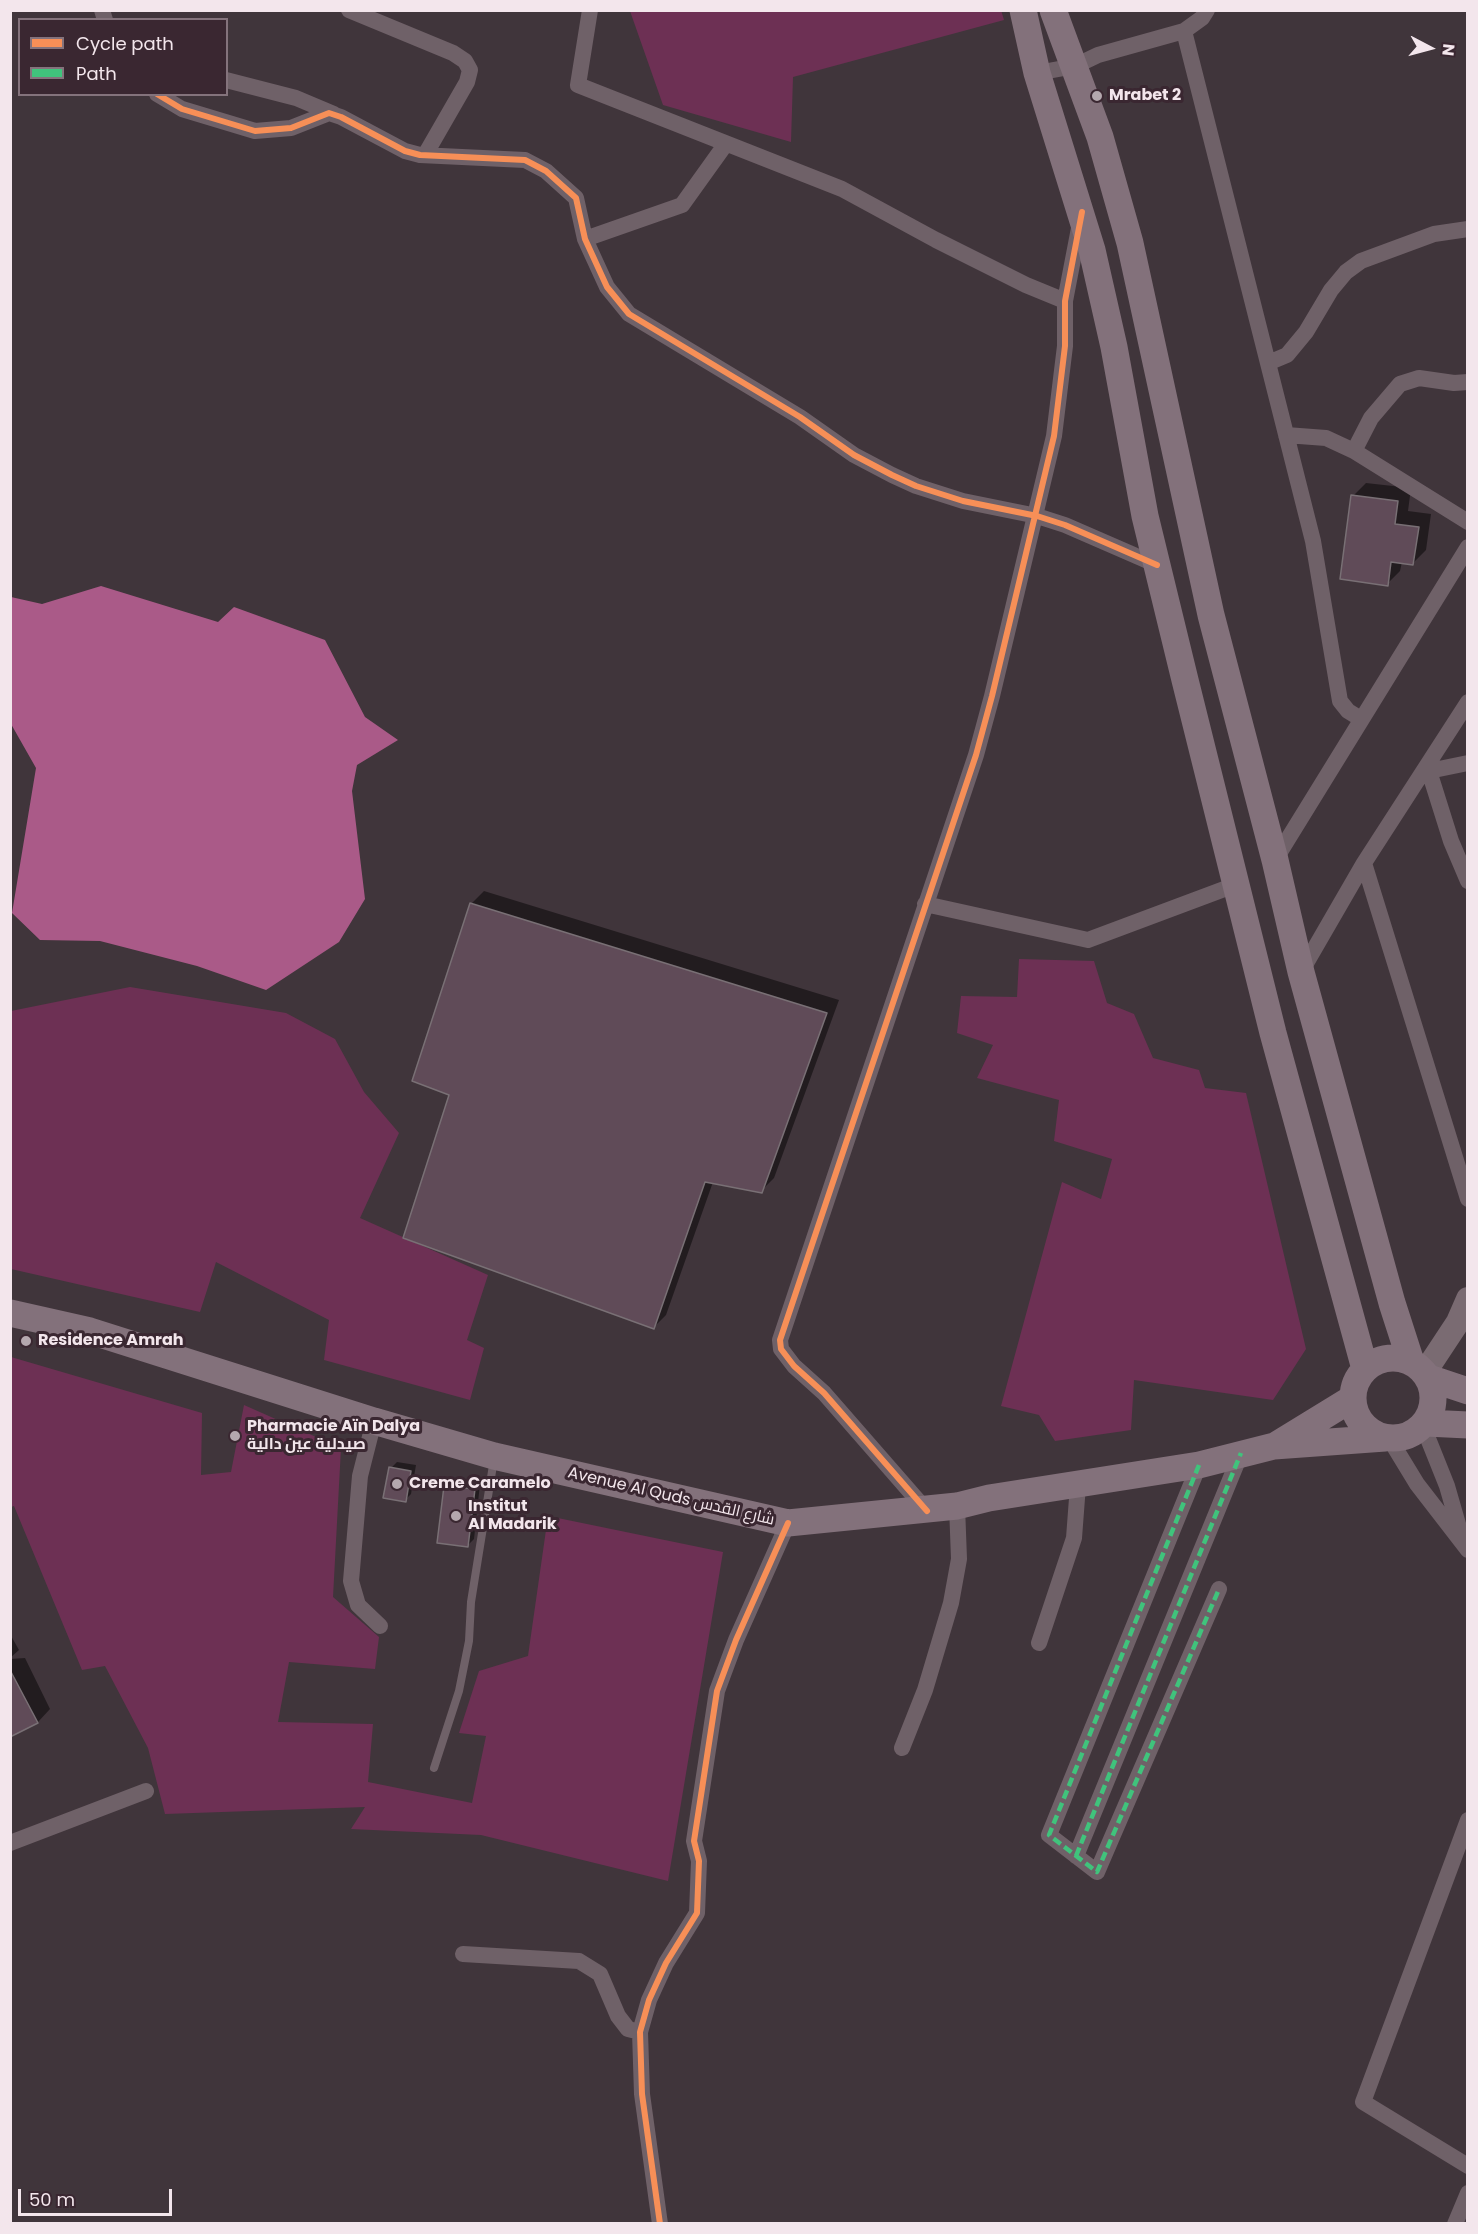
<!DOCTYPE html>
<meta charset="utf-8">
<style>
body{margin:0}
#map{position:relative;width:1478px;height:2234px;overflow:hidden;background:#40353b;font-family:Poppins,sans-serif}
canvas{display:block}
.frame{position:absolute;inset:0;border:12px solid #f3e6ec;pointer-events:none}
.legend{position:absolute;left:18px;top:18px;width:210px;height:78px;box-sizing:border-box;background:#3a2731;border:2px solid #84737c;margin:0;padding:8px 10px;list-style:none;font-size:18px;color:#f3e6ec}
.legend li{display:flex;align-items:center;gap:12px;height:30px}
.legend b{width:30px;border:2px solid #84737c}
.north{position:absolute;left:1400px;top:18px;width:60px;height:60px;-webkit-text-stroke:4px #3a2731;paint-order:stroke;rotate:96deg;font-size:16px;font-weight:700;line-height:24px;text-align:center;color:#f3e6ec}
.north::after{content:'';display:block;margin:auto;width:21px;height:27px;background:#f3e6ec;clip-path:polygon(50% 0,100% 100%,50% 72%,0 100%)}
.scale{position:absolute;left:18px;top:2189px;width:154px;height:27px;box-sizing:border-box;border:3px solid #f3e6ec;border-top:0;padding-left:8px;font-size:18px;line-height:21px;white-space:nowrap;color:#f3e6ec;-webkit-text-stroke:4px #3a2731;paint-order:stroke}
</style>
<div id="map">
<canvas width="1478" height="2234"></canvas>
<div class="frame"></div>
<ul class="legend">
<li><b style="height:8px;background:#f78f57"></b>Cycle path</li>
<li><b style="height:8px;background:#40c37c"></b>Path</li>
</ul>
<div class="north">N</div>
<div class="scale">50 m</div>
</div>
<script>
const ctx = document.querySelector('canvas').getContext('2d');
ctx.lineJoin = 'round';
function fill(path, color) { ctx.fillStyle = color; ctx.fill(path, 'evenodd'); }
const toPath = rows => new Path2D(rows.map(r => 'M' + r).join(''));
function trace(path, color, width, dash) { ctx.strokeStyle = color; ctx.lineWidth = width; ctx.lineCap = dash ? 'butt' : 'round'; ctx.setLineDash(dash || []); ctx.stroke(path); }
function drawText(font, color, halo, rows, align = 'center') {
  ctx.font = font + ' Poppins,Cairo,sans-serif'; ctx.lineWidth = 6; ctx.setLineDash([]); ctx.textBaseline = 'middle'; ctx.strokeStyle = halo; ctx.fillStyle = color; for (const [text, x, y, turn = 0] of rows) {
    ctx.save(); ctx.translate(x, y); ctx.rotate((+turn || 0) * Math.PI / 180); ctx.textAlign = isNaN(turn) ? turn : align; if (halo) ctx.strokeText(text, 0, 0); ctx.fillText(text, 0, 0); ctx.restore();
  }
}
const green = toPath([
 [1001,10,1004,20,793,77,791,142,663,105,630,11],
 [1019,959,1094,961,1107,1003,1134,1014,1153,1058,1199,1070,1205,1088,1246,1093,1306,1349,1273,1400,1134,1380,1131,1430,1055,1441,1039,1415,1001,1406,1062,1182,1101,1199,1112,1159,1054,1141,1059,1100,977,1078,993,1045,957,1033,961,996,1017,997],
 [130,987,286,1013,335,1039,364,1092,399,1133,360,1218,488,1275,467,1340,484,1348,470,1400,324,1360,329,1320,216,1262,200,1312,11,1269,11,1011],
 [11,1357,202,1413,201,1475,231,1472,244,1405,341,1448,333,1597,379,1637,375,1669,289,1662,278,1722,373,1724,368,1782,472,1803,486,1736,459,1733,479,1671,528,1656,548,1516,723,1552,668,1881,481,1835,351,1829,365,1807,165,1814,148,1748,105,1666,82,1670,14,1506,11,1507]
]);
const water = toPath([
 [101,586,218,622,234,607,325,640,365,717,398,740,357,765,352,791,365,899,339,942,266,990,197,966,100,941,40,940,12,913,36,768,11,724,11,597,42,604]
]);
const shadow = toPath([
 [1366,483,1411,488,1408,511,1431,514,1426,550,1413,563,1402,562,1400,571,1387,584,1353,496],
 [484,891,839,1000,774,1178,761,1191,713,1182,666,1315,653,1328,451,1094,471,904],
 [397,1462,416,1465,411,1494,405,1500,391,1468],
 [452,1481,480,1484,474,1539,467,1546,445,1487],
 [10,1634,19,1650,10,1658],
 [25,1658,50,1709,38,1722,10,1736,10,1659]
]);
const building = toPath([
 [1351,495,1398,501,1395,524,1419,527,1413,565,1391,562,1388,586,1340,579,1351,495],
 [470,903,827,1013,762,1193,705,1182,654,1329,403,1238,449,1095,412,1081,470,903],
 [389,1467,411,1471,406,1502,383,1498,389,1467],
 [444,1486,475,1489,468,1547,437,1543,444,1486],
 [10,1670,38,1723,10,1737,10,1670]
]);
const lane = toPath([
 [434,1768,459,1691,469,1641,471,1602,494,1459]
]);
const street = toPath([
 [102,10,105,20],
 [349,10,453,53,465,61,470,70,467,82,425,155],
 [590,10,578,85,842,189,936,240,1026,285,1065,301],
 [1184,31,1313,541,1340,701,1348,711,1361,719],
 [1037,73,1075,66,1098,55,1184,31,1202,18,1207,10],
 [226,80,296,98,334,114],
 [157,94,182,109,255,131,291,128,329,113,341,117,405,151,420,155,525,160,546,171,576,198,585,239,607,287,629,314,800,417,854,455,892,475,916,486,963,501,1037,516,1065,525,1157,565],
 [585,239,682,205,725,145],
 [1268,363,1287,355,1306,332,1331,290,1346,272,1361,261,1434,234,1468,229],
 [1468,382,1454,383,1419,378,1400,384,1371,418,1354,451,1468,522],
 [1286,435,1326,438,1354,451],
 [1425,769,1429,771,1451,841,1468,881],
 [1429,771,1468,763],
 [1275,860,1468,547],
 [1364,863,1468,1199],
 [925,904,1088,940,1235,885],
 [1301,972,1364,863,1468,702],
 [374,1421,360,1476,351,1581,358,1605,380,1626],
 [1423,1426,1447,1486,1462,1538],
 [1389,1438,1417,1484,1468,1550],
 [1199,1465,1049,1835,1097,1872,1219,1589],
 [927,1511,824,1393,794,1366,781,1349,780,1340,976,755,992,696,1054,436,1065,346,1065,301,1080,223],
 [1039,1643,1074,1538,1078,1485],
 [902,1748,925,1690,951,1603,959,1559,957,1506],
 [1468,1820,1363,2102,1468,2166],
 [10,1843,146,1791],
 [1076,1856,1241,1453],
 [463,1954,579,1961,600,1974,618,2016,628,2029,640,2032],
 [660,2224,642,2094,640,2032,649,2000,666,1963,697,1913,699,1861,694,1841,717,1691,736,1640,788,1523],
 [1455,2224,1468,2193]
]);
const secondary = toPath([
 [1425,1372,1458,1322,1468,1299]
]);
const primary = toPath([
 [1023,10,1037,73,1092,250,1114,347,1145,516,1185,680,1273,1033,1365,1369],
 [1053,10,1100,137,1130,243,1211,615,1275,860,1301,972,1392,1303,1411,1362],
 [10,1313,90,1331,374,1421,494,1456,788,1523,957,1506,989,1498,1199,1465,1274,1446,1385,1438],
 '1353 1398a40 40 0 1 1 80 0a40 40 0 1 1-80 0Z',
 [1429,1378,1468,1391],
 [1426,1423,1468,1425],
 [1278,1444,1353,1398]
]);
const quiet = toPath([
 [1199,1465,1049,1835,1097,1872,1219,1589],
 [1076,1856,1241,1453]
]);
const cycleway = toPath([
 [157,94,182,109,255,131,291,128,329,113,341,117,405,151,420,155,525,160,546,171,576,198,585,239,607,287,629,314,800,417,854,455,892,475,916,486,963,501,1037,516,1065,525,1157,565],
 [927,1511,824,1393,794,1366,781,1349,780,1340,976,755,992,696,1054,436,1065,346,1065,301,1082,212],
 [660,2224,642,2094,640,2032,649,2000,666,1963,697,1913,699,1861,694,1841,717,1691,736,1640,788,1523]
]);
const markers = [
 [1097,96,6,"#b4a8ae"],
 [26,1341,6,"#b4a8ae"],
 [235,1436,6,"#b4a8ae"],
 [397,1484,6,"#b4a8ae"],
 [456,1516,6,"#b4a8ae"]
];
const poiNames = [
 ["Mrabet 2",1109,96],
 ["Residence Amrah",38,1341],
 ["Pharmacie Aïn Dalya",247,1427],
 ["صيدلية عين دالية",247,1445],
 ["Creme Caramelo",409,1484],
 ["Institut",468,1507],
 ["Al Madarik",468,1525]
];
const streetNames = [
 ["Avenue Al Quds شارع القدس",671,1497,13]
];
fill(green, '#6d3054');
fill(water, '#aa5a88');
fill(shadow, '#0007');
fill(building, '#604b58');
trace(building, '#797075', 1.5);
trace(lane, '#6f6168', 8);
trace(street, '#6f6168', 16);
trace(secondary, '#7a6b72', 24);
trace(primary, '#83717b', 27);
trace(quiet, '#40c37c', 4.5, [9, 4.5]);
trace(cycleway, '#f78f57', 6);
for (const [x, y, r, color] of markers) { const dot = new Path2D(); dot.arc(x, y, r, 0, 2 * Math.PI); ctx.fillStyle = color; ctx.fill(dot); trace(dot, '#3a2731', 2); }
drawText('bold 16px', '#f3e6ec', '#3a2731', poiNames, 'left');
drawText('16px', '#f3e6ec', '#3a2731', streetNames);
</script>
